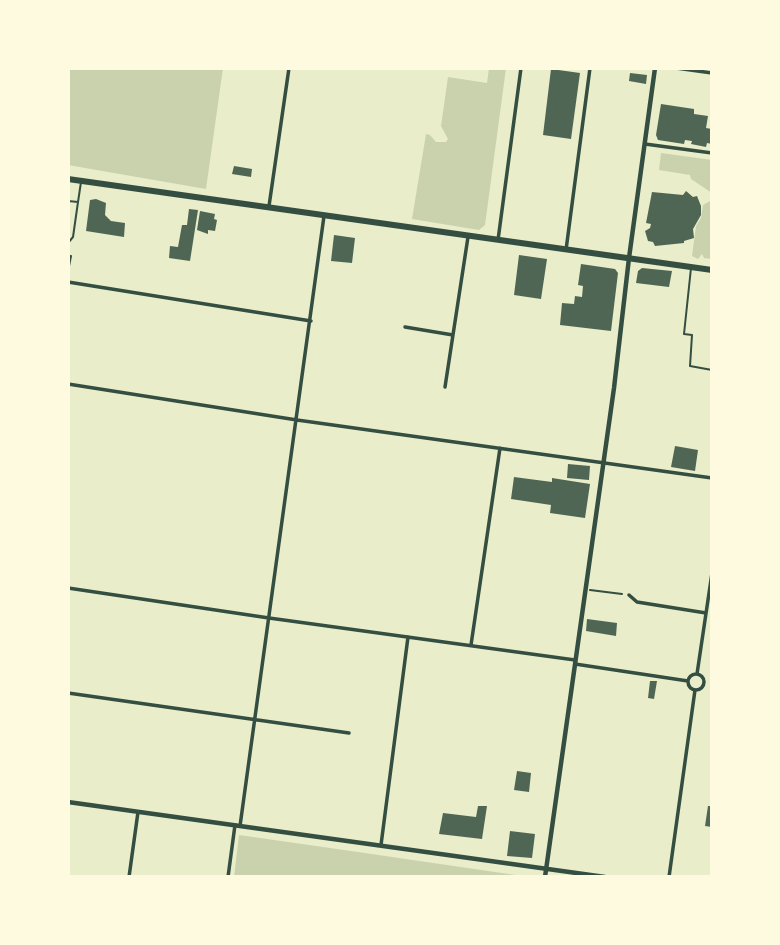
<!DOCTYPE html>
<style>
body{margin:0}
#map{position:relative;width:780px;height:945px;overflow:hidden;background:#e9edc9;font-family:"Space Grotesk",sans-serif}
canvas{display:block}
.frame{position:absolute;inset:0;border:70px solid #fefae0;pointer-events:none}
</style>
<div id="map">
<canvas width="780" height="945"></canvas>
<div class="frame"></div>
</div>
<script>
const ctx = document.querySelector('canvas').getContext('2d');
ctx.lineJoin = 'round';
function fill(path, color) { ctx.fillStyle = color; ctx.fill(path, 'evenodd'); }
const toPath = rows => new Path2D(rows.map(r => 'M' + r).join(''));
function trace(path, color, width, dash) { ctx.strokeStyle = color; ctx.lineWidth = width; ctx.lineCap = dash ? 'butt' : 'round'; ctx.setLineDash(dash || []); ctx.stroke(path); }
const green = toPath([
 [68,68,223,68,206,189,68,165],
 [489,68,506,68,485,225,479,230,412,219,426,134,430,135,436,142,446,142,448,139,441,126,448,77,487,83],
 [661,153,712,160,712,193,691,179,690,175,659,170],
 [712,200,712,259,704,258,702,254,698,259,692,256,696,226,701,218,703,205],
 [239,835,351,851,529,877,234,877]
]);
const building = toPath([
 [551,69,580,73,571,139,543,135],
 [630,73,647,75,646,84,629,81],
 [661,104,694,109,694,114,708,116,706,128,712,129,712,144,707,143,706,147,691,144,692,141,685,140,684,144,658,140,656,135],
 [234,166,252,169,251,177,232,174],
 [686,191,693,197,697,196,701,206,701,215,693,229,694,238,684,241,684,243,655,246,653,242,648,241,645,231,650,228,651,224,646,223,652,192,683,195],
 [96,199,106,203,105,215,111,221,125,223,124,237,86,231,90,200],
 [189,209,198,210,190,261,169,258,170,246,178,247,182,225,187,225],
 [200,211,215,214,214,219,217,220,215,231,208,230,208,234,197,230],
 [334,235,355,238,352,263,331,261],
 [519,255,547,259,541,299,514,295],
 [581,264,615,269,618,273,611,331,560,325,562,303,574,304,575,296,582,297,583,286,578,285],
 [642,268,672,271,669,287,636,283,638,271],
 [675,446,698,450,695,471,671,467],
 [568,464,590,466,589,480,567,478],
 [514,477,552,482,552,478,590,484,585,518,550,513,551,505,511,499],
 [587,619,617,623,616,636,586,631],
 [650,681,657,681,654,699,648,698],
 [517,771,531,773,529,792,514,790],
 [478,806,487,806,482,839,439,834,443,813,476,817],
 [708,806,712,806,712,827,705,826],
 [510,831,535,834,532,858,507,856]
]);
const path = toPath([
 [590,590,622,594]
]);
const service = toPath([
 [68,201,78,202,81,182],
 [68,243,73,237,78,202],
 [68,256,71,256,68,271],
 [691,268,684,334,692,335,690,366,712,370]
]);
const minor = toPath([
 [676,68,712,73],
 [645,144,712,153],
 [269,206,289,68],
 [498,240,521,68],
 [566,250,590,68],
 [68,282,311,321],
 [405,327,453,335],
 [68,384,297,420,712,478],
 [445,387,468,237],
 [68,588,269,618,575,660],
 [629,595,637,602,706,613],
 [471,645,500,448],
 [575,664,688,681],
 '688 682a8 8 0 1 1 16 0a8 8 0 1 1-16 0Z',
 [697,674,712,573],
 [68,693,349,733],
 [240,826,324,216],
 [381,845,408,637],
 [129,877,138,812],
 [228,877,235,825],
 [669,877,695,690]
]);
const tertiary = toPath([
 [68,802,605,877],
 [545,877,614,388,629,258,655,68]
]);
const primary = toPath([
 [68,179,712,270]
]);
fill(green, '#cad2ad');
fill(building, '#4f6655');
trace(path, '#344e41', 2);
trace(service, '#344e41', 2);
trace(minor, '#344e41', 3.5);
trace(tertiary, '#344e41', 4.5);
trace(primary, '#344e41', 6);
</script>
